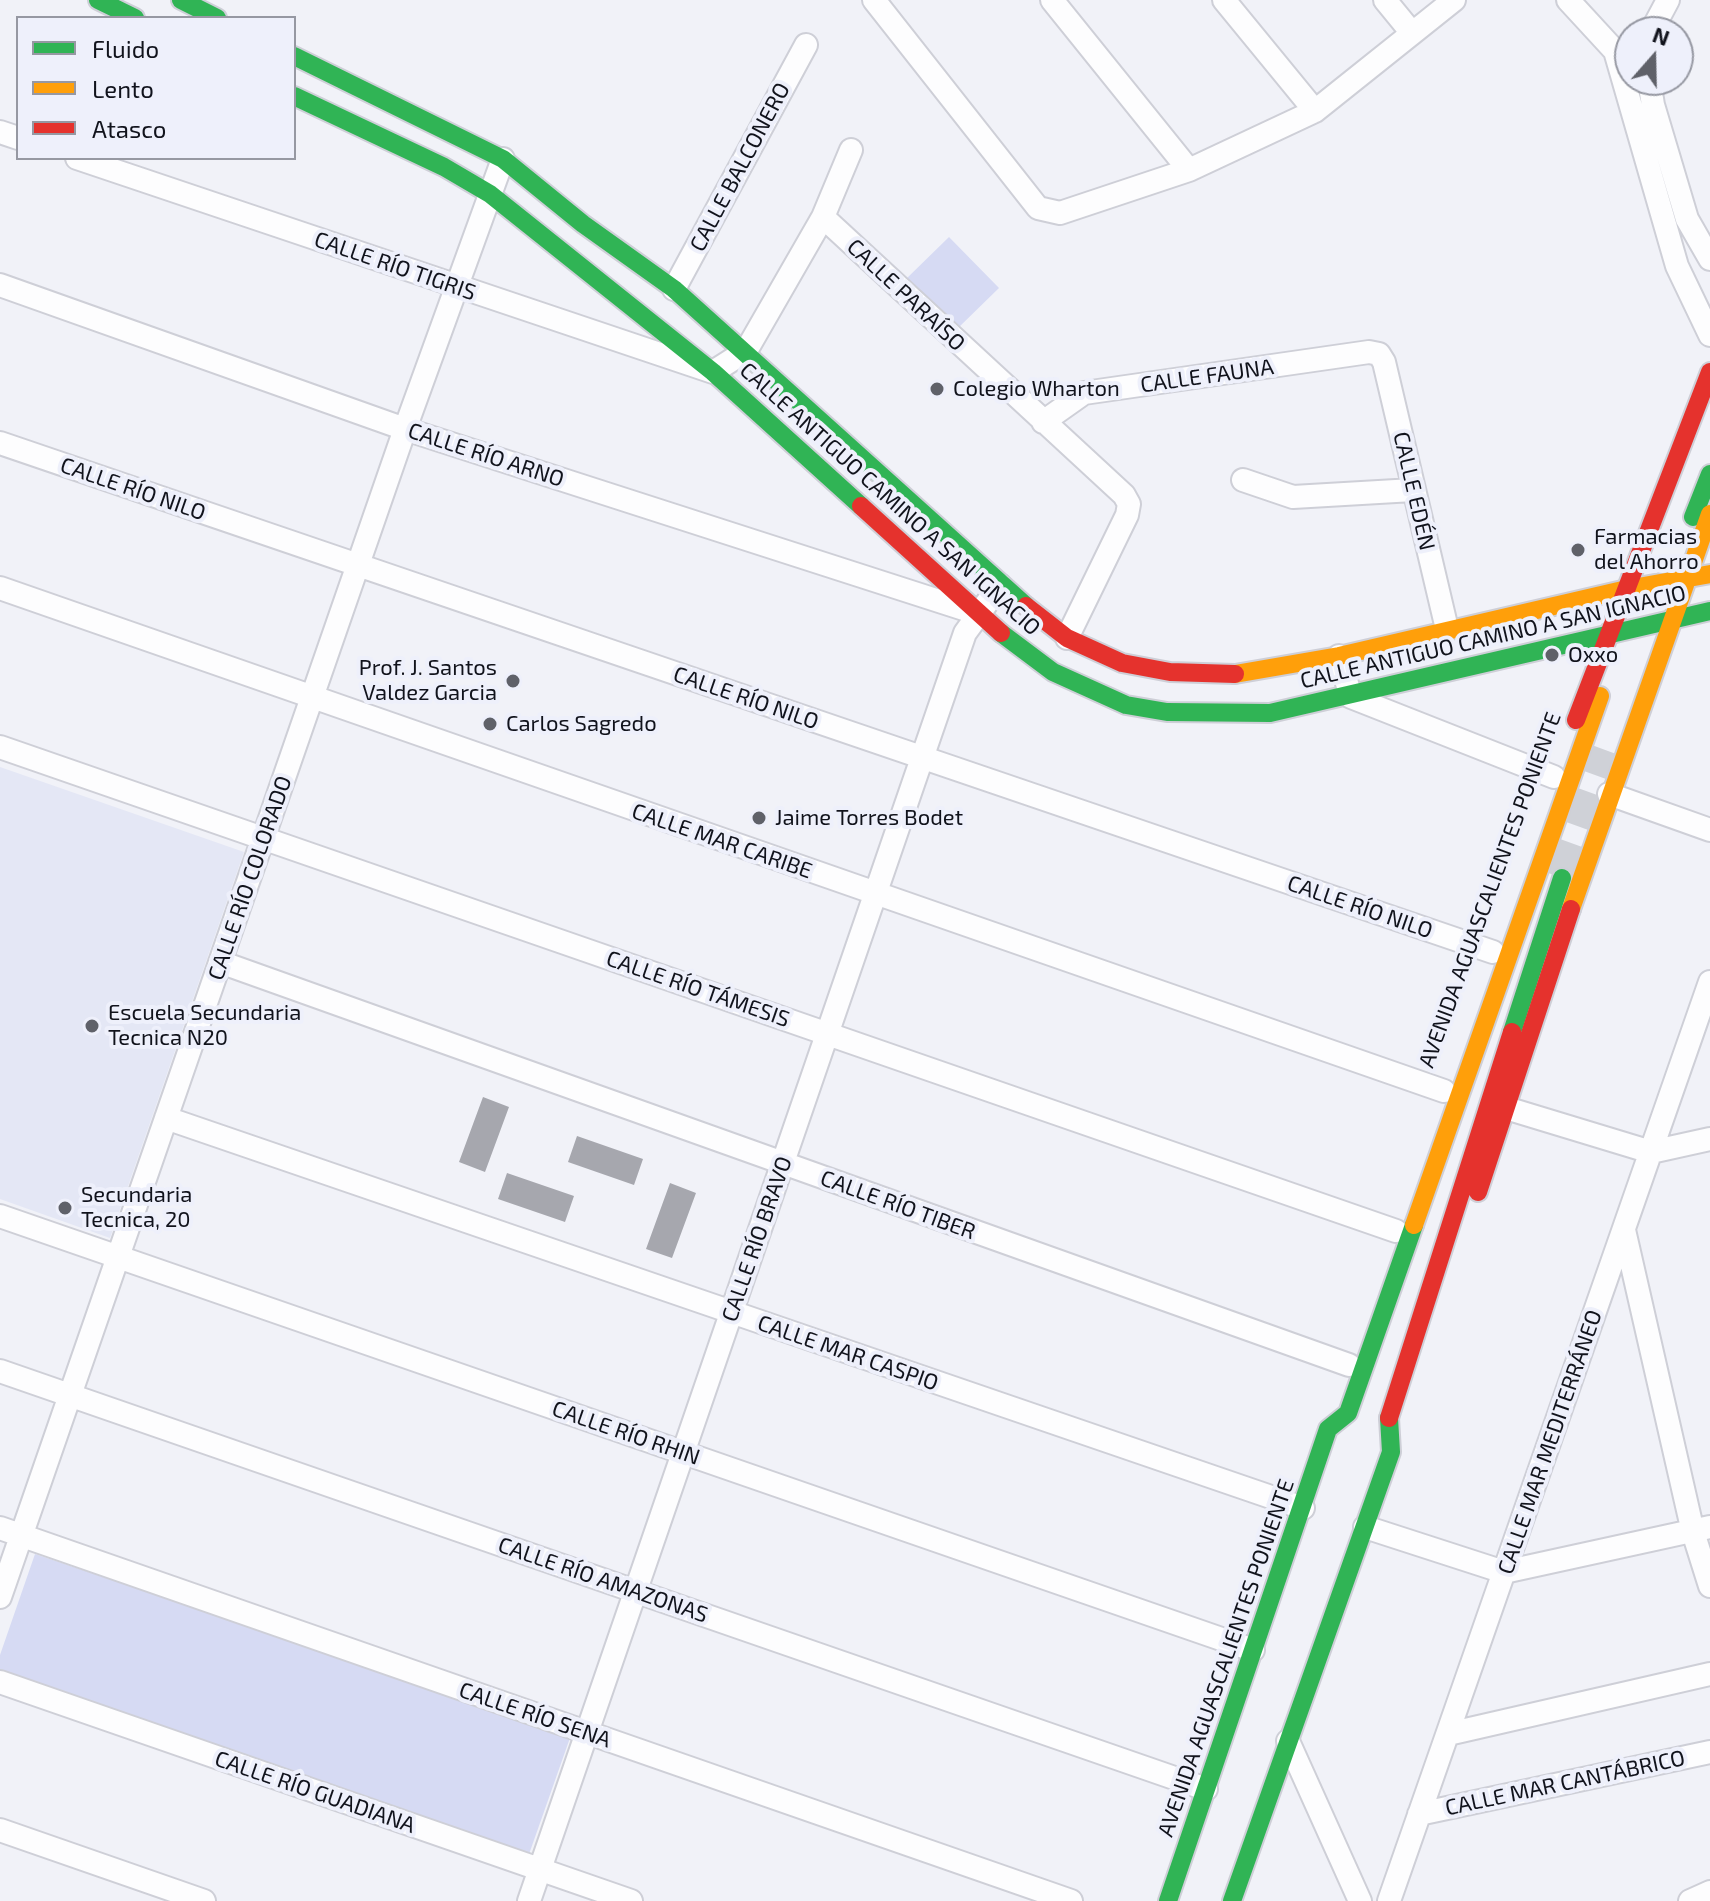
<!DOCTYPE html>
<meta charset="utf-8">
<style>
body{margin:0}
#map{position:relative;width:1710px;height:1901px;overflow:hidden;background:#f1f2f8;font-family:"Exo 2",sans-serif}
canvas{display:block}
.legend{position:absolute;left:16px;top:16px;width:280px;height:144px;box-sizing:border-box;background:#eef0fb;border:2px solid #9698a2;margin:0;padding:10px 14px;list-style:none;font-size:24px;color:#11131c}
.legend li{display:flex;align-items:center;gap:16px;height:40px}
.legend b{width:40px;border:2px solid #9698a2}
.north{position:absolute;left:1614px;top:16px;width:80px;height:80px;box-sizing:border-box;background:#eef0fb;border:2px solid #9698a2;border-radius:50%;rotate:20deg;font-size:22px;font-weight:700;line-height:32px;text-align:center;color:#11131c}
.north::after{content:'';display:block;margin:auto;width:28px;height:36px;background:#5f6169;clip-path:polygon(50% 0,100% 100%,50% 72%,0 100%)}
</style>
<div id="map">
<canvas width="1710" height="1901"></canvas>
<ul class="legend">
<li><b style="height:10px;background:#30b455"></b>Fluido</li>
<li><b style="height:10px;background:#ff9f0a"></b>Lento</li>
<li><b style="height:10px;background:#e5322d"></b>Atasco</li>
</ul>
<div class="north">N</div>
</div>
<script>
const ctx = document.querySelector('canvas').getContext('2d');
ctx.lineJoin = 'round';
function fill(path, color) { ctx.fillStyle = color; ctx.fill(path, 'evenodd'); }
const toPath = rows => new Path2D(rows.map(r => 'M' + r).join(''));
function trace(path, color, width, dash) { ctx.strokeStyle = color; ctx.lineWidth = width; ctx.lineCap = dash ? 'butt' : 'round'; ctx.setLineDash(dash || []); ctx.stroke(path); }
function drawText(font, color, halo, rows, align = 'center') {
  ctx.font = font + ' "Exo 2",sans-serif'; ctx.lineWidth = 8; ctx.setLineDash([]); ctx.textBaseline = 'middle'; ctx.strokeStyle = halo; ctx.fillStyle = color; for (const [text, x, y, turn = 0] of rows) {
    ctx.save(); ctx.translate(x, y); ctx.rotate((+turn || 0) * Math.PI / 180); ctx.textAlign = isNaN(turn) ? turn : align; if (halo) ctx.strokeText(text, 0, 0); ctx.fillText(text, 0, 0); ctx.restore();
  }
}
const built = toPath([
 [0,767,244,852,110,1238,0,1199]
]);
const green = toPath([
 [949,237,999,288,956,330,905,280],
 [35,1554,571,1735,528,1857,0,1670,0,1655]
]);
const building = toPath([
 [483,1097,509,1107,485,1172,459,1162],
 [577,1136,643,1159,634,1185,568,1162],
 [507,1173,574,1196,565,1222,498,1199],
 [670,1183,696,1193,672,1258,646,1249]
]);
const primaryTunnel = toPath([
 [1562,878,1608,751]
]);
const street = toPath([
 [874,0,1038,208,1060,213,1189,170,1315,111,1454,0],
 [1052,0,1189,170],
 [1224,0,1315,111],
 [1385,0,1412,33],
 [1568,0,1615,51,1677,266,1710,335],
 [1651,32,1668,0],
 [1649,80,1653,105,1687,219,1710,259],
 [0,132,18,138],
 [77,158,713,372,746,351,823,217,851,150],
 [823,217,1124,495,1129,504,1127,515,1067,638],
 [0,285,405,429,970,611],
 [674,289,806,45],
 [1043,422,1084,393,1369,352,1379,354,1384,362,1447,629],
 [0,443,1493,952],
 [1243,480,1293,497,1413,490],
 [0,588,1444,1091],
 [1339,656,1351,697,1554,777],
 [0,747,1396,1231],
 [1609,794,1710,830],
 [220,962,1349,1365],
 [1506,1108,1651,1152,1710,1139],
 [166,1118,1303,1508],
 [0,1216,1253,1650],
 [1624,1230,1693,1532,1710,1586],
 [0,1371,1206,1789],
 [1365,1527,1504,1572,1710,1527],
 [0,1528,1071,1901],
 [0,1597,405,429,503,159],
 [0,1682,631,1901],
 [1448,1734,1710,1674],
 [1288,1741,1360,1901],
 [1419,1814,1710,1752],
 [0,1830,204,1901],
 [529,1901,965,633,1000,585],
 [1389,1901,1710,982],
 [1690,1901,1710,1892]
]);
const fast = toPath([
 [98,0,135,18],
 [181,0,217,18],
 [294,56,503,159,583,224,674,289,1026,606],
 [294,96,444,167,490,194,713,372,861,506],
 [1693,517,1710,474],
 [1001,633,1053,672,1126,705,1167,712,1270,713,1710,611],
 [1512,1032,1562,878],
 [1168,1901,1328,1429,1348,1413,1414,1225],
 [1232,1901,1391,1452,1389,1418]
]);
const slow = toPath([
 [1235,674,1339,656,1627,589,1710,574],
 [1571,909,1710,514],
 [1414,1225,1600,696]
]);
const jam = toPath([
 [861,506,1001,633],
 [1026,606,1067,638,1122,663,1170,672,1235,674],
 [1576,720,1710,372],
 [1478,1192,1571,909],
 [1389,1418,1512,1032]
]);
const markers = [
 [937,389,8,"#5f6169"],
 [1578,550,8,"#5f6169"],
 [1552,655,8,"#5f6169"],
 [513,681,8,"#5f6169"],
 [490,724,8,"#5f6169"],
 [759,818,8,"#5f6169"],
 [92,1026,8,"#5f6169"],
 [65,1208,8,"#5f6169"]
];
const streetNames = [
 ["CALLE BALCONERO",740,167,-62],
 ["CALLE RÍO TIGRIS",395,266,19],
 ["CALLE PARAÍSO",906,295,43],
 ["CALLE FAUNA",1207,376,-8],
 ["CALLE RÍO ARNO",486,455,18],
 ["CALLE RÍO NILO",133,489,19],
 ["CALLE EDÉN",1414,491,77],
 ["CALLE ANTIGUO CAMINO A SAN IGNACIO",890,499,42],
 ["CALLE ANTIGUO CAMINO A SAN IGNACIO",1493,637,-13],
 ["CALLE RÍO NILO",746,698,19],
 ["CALLE MAR CARIBE",722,841,19],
 ["CALLE RÍO COLORADO",250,878,-71],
 ["AVENIDA AGUASCALIENTES PONIENTE",1490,890,-70],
 ["CALLE RÍO NILO",1360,907,19],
 ["CALLE RÍO TÁMESIS",698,989,19],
 ["CALLE RÍO TIBER",898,1205,20],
 ["CALLE RÍO BRAVO",757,1239,-71],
 ["CALLE MAR CASPIO",848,1353,19],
 ["CALLE RÍO RHIN",626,1433,19],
 ["CALLE MAR MEDITERRÁNEO",1550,1442,-71],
 ["CALLE RÍO AMAZONAS",603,1580,19],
 ["AVENIDA AGUASCALIENTES PONIENTE",1226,1658,-71],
 ["CALLE RÍO SENA",535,1715,19],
 ["CALLE MAR CANTÁBRICO",1565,1783,-12],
 ["CALLE RÍO GUADIANA",315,1792,19]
];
const poiNames = [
 ["Colegio Wharton",953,389],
 ["Farmacias",1594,537],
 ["del Ahorro",1594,562],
 ["Oxxo",1568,655],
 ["Prof. J. Santos",497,668,"right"],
 ["Valdez Garcia",497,693,"right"],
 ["Carlos Sagredo",506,724],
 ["Jaime Torres Bodet",775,818],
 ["Escuela Secundaria",108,1013],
 ["Tecnica N20",108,1038],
 ["Secundaria",81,1195],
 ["Tecnica, 20",81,1220]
];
fill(built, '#e4e7f5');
fill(green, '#d6daf3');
fill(building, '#a6a7ae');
trace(primaryTunnel, '#cfd1d7', 36, [36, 18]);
trace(street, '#cecfd7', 26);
trace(fast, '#cecfd7', 22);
trace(slow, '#cecfd7', 22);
trace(jam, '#cecfd7', 22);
trace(street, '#fdfdfe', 22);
trace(fast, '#30b455', 18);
trace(slow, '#ff9f0a', 18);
trace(jam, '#e5322d', 18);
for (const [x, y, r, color] of markers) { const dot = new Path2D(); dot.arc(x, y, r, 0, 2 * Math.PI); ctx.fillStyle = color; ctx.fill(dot); trace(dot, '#eef0fb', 3); }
drawText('22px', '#11131c', '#eef0fb', streetNames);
drawText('22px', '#11131c', '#eef0fb', poiNames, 'left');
</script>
